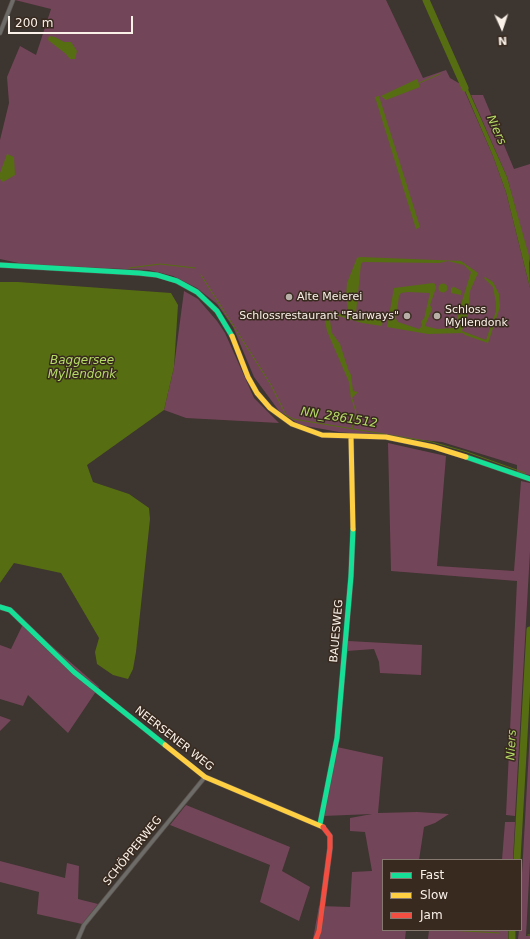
<!DOCTYPE html>
<meta charset="utf-8">
<style>
body{margin:0}
#map{position:relative;width:530px;height:939px;overflow:hidden;background:#3d352f;font-family:"DejaVu Sans",sans-serif}
canvas{display:block}
.legend{position:absolute;left:382px;top:859px;width:140px;height:72px;box-sizing:border-box;background:#382a1f;border:1px solid #867a70;margin:0;padding:5px 7px;list-style:none;font-size:12px;color:#faf1e9}
.legend li{display:flex;align-items:center;gap:8px;height:20px}
.legend b{width:20px;border:1px solid #867a70}
.north{position:absolute;left:482px;top:8px;width:40px;height:40px;-webkit-text-stroke:3px #382a1f;paint-order:stroke;rotate:177deg;font-size:11px;font-weight:700;line-height:16px;text-align:center;color:#faf1e9}
.north::after{content:'';display:block;margin:auto;width:14px;height:18px;background:#faf1e9;clip-path:polygon(50% 0,100% 100%,50% 72%,0 100%)}
.scale{position:absolute;left:8px;top:16px;width:125px;height:18px;box-sizing:border-box;border:2px solid #faf1e9;border-top:0;padding-left:5px;font-size:12px;line-height:14px;white-space:nowrap;color:#faf1e9;-webkit-text-stroke:3px #382a1f;paint-order:stroke}
</style>
<div id="map">
<canvas width="530" height="939"></canvas>
<ul class="legend">
<li><b style="height:5px;background:#16e098"></b>Fast</li>
<li><b style="height:5px;background:#ffcf43"></b>Slow</li>
<li><b style="height:5px;background:#f24e42"></b>Jam</li>
</ul>
<div class="north">N</div>
<div class="scale">200 m</div>
</div>
<script>
const ctx = document.querySelector('canvas').getContext('2d');
ctx.lineJoin = 'round';
function fill(path, color) { ctx.fillStyle = color; ctx.fill(path, 'evenodd'); }
const toPath = rows => new Path2D(rows.map(r => 'M' + r).join(''));
function trace(path, color, width, dash) { ctx.strokeStyle = color; ctx.lineWidth = width; ctx.lineCap = dash ? 'butt' : 'round'; ctx.setLineDash(dash || []); ctx.stroke(path); }
function drawText(font, color, halo, rows, align = 'center') {
  ctx.font = font + ' "DejaVu Sans",sans-serif'; ctx.lineWidth = 3; ctx.setLineDash([]); ctx.textBaseline = 'middle'; ctx.strokeStyle = halo; ctx.fillStyle = color; for (const [text, x, y, turn = 0] of rows) {
    ctx.save(); ctx.translate(x, y); ctx.rotate((+turn || 0) * Math.PI / 180); ctx.textAlign = isNaN(turn) ? turn : align; if (halo) ctx.strokeText(text, 0, 0); ctx.fillText(text, 0, 0); ctx.restore();
  }
}
const green = toPath([
 [15,0,386,0,423,78,446,70,450,78,462,85,493,156,506,192,530,288,530,475,517,473,517,465,442,442,339,432,300,425,279,411,254,377,233,327,217,304,197,288,173,276,149,270,28,265,0,259,0,140,9,103,7,77,20,46,36,55,51,9],
 [471,95,483,95,514,169,530,164,530,263,507,177],
 [184,291,198,299,217,321,225,333,254,398,279,423,186,418,164,410,174,367],
 [388,443,446,456,437,566,514,571,521,481,530,483,530,551,515,816,506,815,517,581,391,571],
 [24,622,99,687,68,733,28,695,23,706,0,699,0,645,11,649],
 [348,641,422,645,421,675,380,673,379,662,374,649,347,651],
 [0,716,11,720,0,731],
 [530,732,530,860,526,936,530,936,530,939,518,939,519,930,521,930,521,891],
 [337,747,383,757,378,813,417,812,449,814,435,823,424,827,419,860,383,860,383,930,406,930,405,939,313,939,319,906,350,907,352,872,372,871,365,832,350,831,350,818,372,814,323,816],
 [186,805,290,847,282,871,310,887,299,921,260,902,270,865,170,825],
 [505,822,515,822,513,860,502,860],
 [0,861,65,878,67,863,79,866,78,899,98,904,82,924,37,914,39,892,0,882],
 [429,930,498,931,508,930,508,939,428,939]
]);
const water = toPath([
 [49,36,55,37,64,42,71,42,77,51,75,59,70,59,66,54,48,40],
 [463,78,507,177,529,256,530,288,506,192,493,156,460,79],
 [417,79,420,87,386,100,381,96],
 [379,96,420,227,416,229,375,97],
 [7,154,14,157,15,175,3,182,0,179,0,173],
 [360,257,461,261,478,273,470,291,468,313,462,331,486,340,496,311,496,303,493,287,484,278,485,277,493,282,499,294,500,307,488,343,465,335,463,333,428,334,387,327,394,288,433,283,435,284,436,288,430,305,432,309,425,326,437,329,453,328,456,325,459,311,471,272,464,265,448,261,439,263,363,262,361,264,356,313,383,320,382,326,362,323,332,314,330,321,332,333,340,344,348,369,351,375,353,391,358,392,351,399,349,382,327,331,325,321,329,311,349,316,346,296,347,283,357,258],
 [408,292,430,293,424,319,421,321,422,326,419,329,398,322,396,319,399,296,401,293],
 [0,282,18,282,171,293,178,305,174,367,164,410,87,465,93,482,129,494,149,508,150,519,136,652,133,669,128,679,113,675,97,664,95,652,99,638,61,573,14,563,0,583],
 '438.5 288a4.5 4.5 0 1 1 9 0a4.5 4.5 0 1 1-9 0Z',
 [454,287,462,291,461,295,451,293,451,288]
]);
const stream = toPath([
 [419,83,440,74],
 [129,268,160,264,195,268],
 [201,275,271,385,286,415,293,419,432,442,467,452,525,473],
 [352,428,356,412,352,399],
 [448,930,499,933],
 [528,935,530,935]
]);
const river = toPath([
 [426,0,465,88],
 [517,860,530,630],
 [512,939,512,930]
]);
const street = toPath([
 [0,33,13,0],
 [78,939,84,925,205,777]
]);
const fast = toPath([
 [0,265,139,273,157,275,177,281,197,292,217,311,232,336],
 [466,457,530,479],
 [0,607,10,610,74,672,165,745],
 [320,824,337,738,351,576,353,529]
]);
const slow = toPath([
 [232,336,248,377,257,393,270,408,292,424,322,435,386,437,434,447,466,457],
 [351,437,353,529],
 [165,745,205,777,323,827]
]);
const jam = toPath([
 [316,939,319,931,330,848,330,836,323,827]
]);
const markers = [
 [289,297,4,"#b8afa8"],
 [407,316,4,"#b8afa8"],
 [437,316,4,"#b8afa8"]
];
const poiNames = [
 ["Alte Meierei",297,297],
 ["Schloss",445,310],
 ["Myllendonk",445,323],
 ["Schlossrestaurant \"Fairways\"",399,316,"right"]
];
const streetNames = [
 ["BAUESWEG",337,631,-85],
 ["NEERSENER WEG",174,739,38],
 ["SCHÖPPERWEG",133,851,-51]
];
const waterNames = [
 ["Niers",496,130,66],
 ["Baggersee",82,361],
 ["Myllendonk",82,375],
 ["NN_2861512",339,418,9],
 ["Niers",512,745,-87]
];
fill(green, '#734559');
fill(water, '#566d12');
trace(stream, '#566d12', 1);
trace(river, '#566d12', 7);
trace(street, '#5a534e', 5);
trace(fast, '#5a534e', 6);
trace(slow, '#5a534e', 6);
trace(jam, '#5a534e', 6);
trace(street, '#6e6c68', 3.5);
trace(fast, '#16e098', 5);
trace(slow, '#ffcf43', 5);
trace(jam, '#f24e42', 5);
for (const [x, y, r, color] of markers) { const dot = new Path2D(); dot.arc(x, y, r, 0, 2 * Math.PI); ctx.fillStyle = color; ctx.fill(dot); trace(dot, '#382a1f', 1.5); }
drawText('11px', '#faf1e9', '#382a1f', poiNames, 'left');
drawText('11px', '#faf1e9', '#382a1f', streetNames);
drawText('italic 12px', '#b5db65', '#382a1f', waterNames);
</script>
